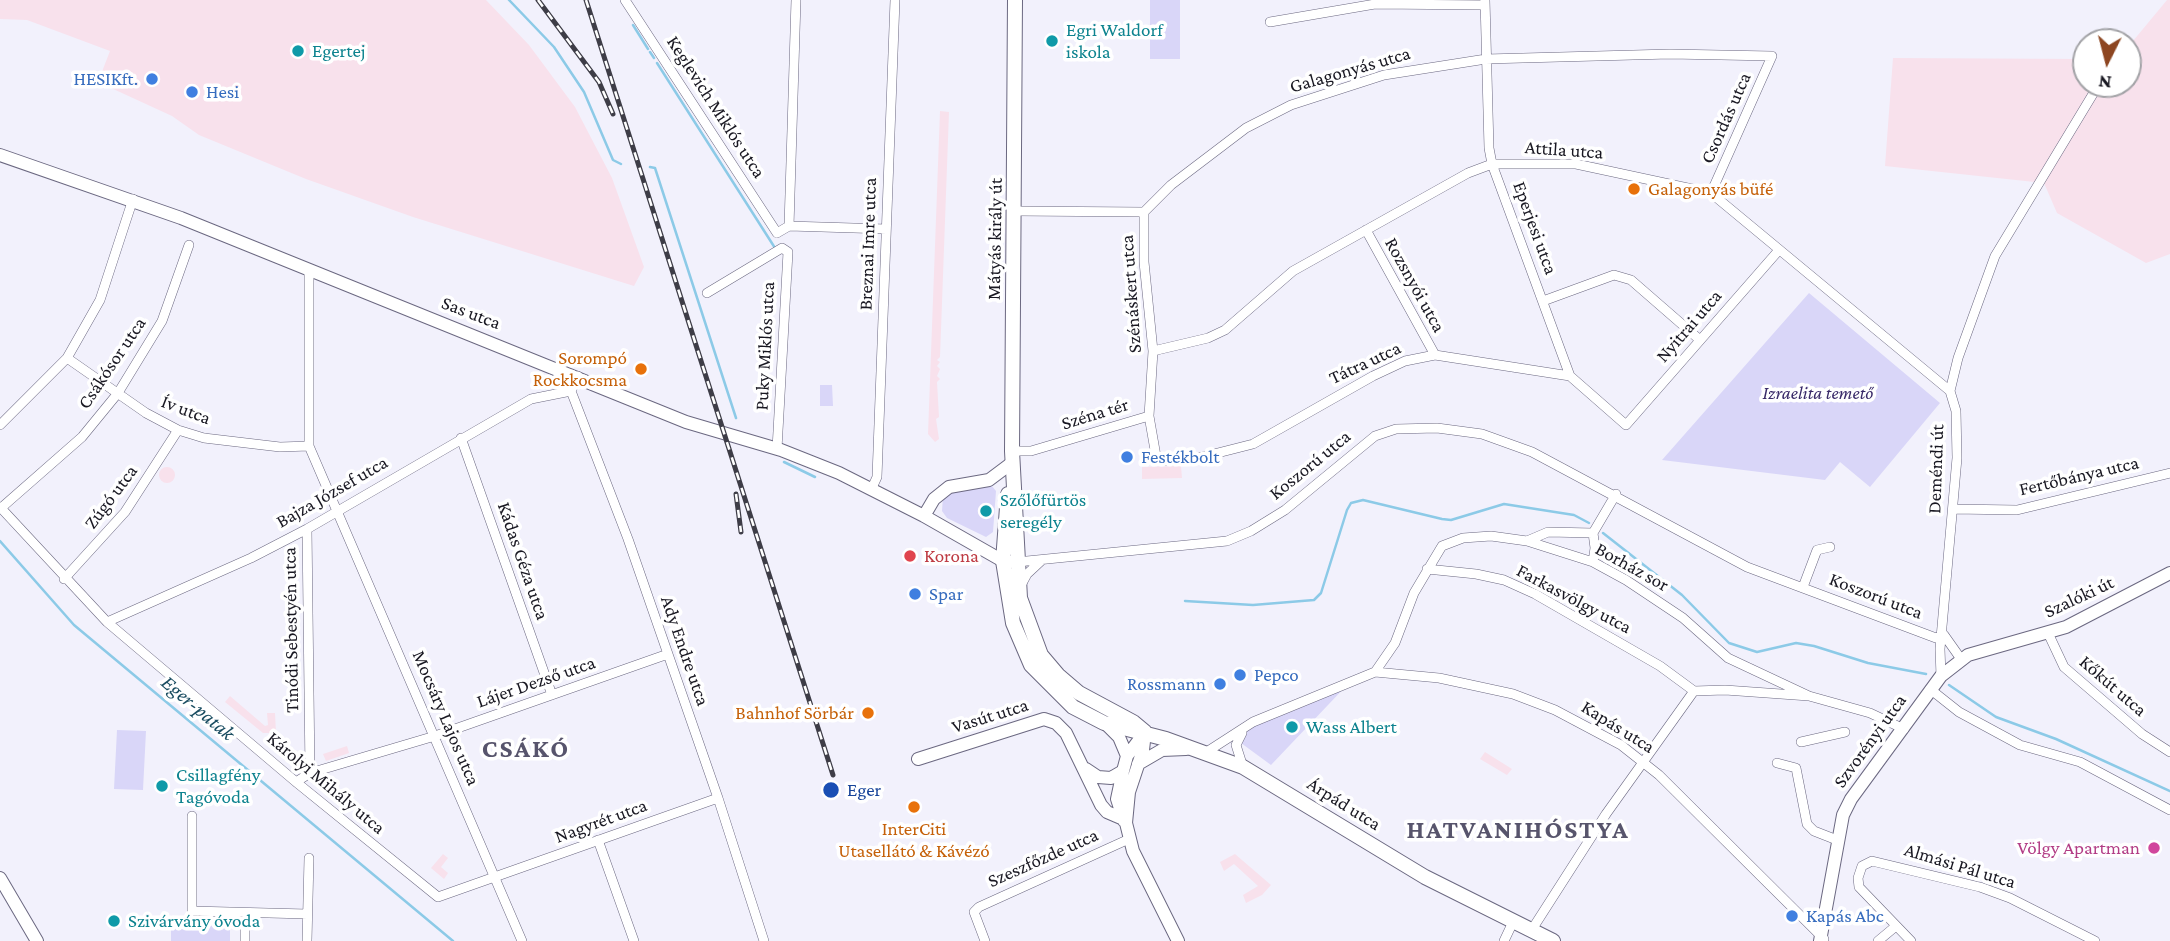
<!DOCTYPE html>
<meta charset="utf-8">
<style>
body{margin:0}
#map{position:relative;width:2170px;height:941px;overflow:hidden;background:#f2f1fc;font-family:"Crimson Pro",serif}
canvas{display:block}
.north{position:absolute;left:2072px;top:28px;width:70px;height:70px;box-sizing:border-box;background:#fff;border:2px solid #a3a3a7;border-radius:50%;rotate:186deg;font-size:19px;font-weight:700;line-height:28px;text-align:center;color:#191822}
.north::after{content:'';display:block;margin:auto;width:24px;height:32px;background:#8d4621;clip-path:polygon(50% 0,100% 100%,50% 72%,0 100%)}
</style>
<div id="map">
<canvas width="2170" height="941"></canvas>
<div class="north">N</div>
</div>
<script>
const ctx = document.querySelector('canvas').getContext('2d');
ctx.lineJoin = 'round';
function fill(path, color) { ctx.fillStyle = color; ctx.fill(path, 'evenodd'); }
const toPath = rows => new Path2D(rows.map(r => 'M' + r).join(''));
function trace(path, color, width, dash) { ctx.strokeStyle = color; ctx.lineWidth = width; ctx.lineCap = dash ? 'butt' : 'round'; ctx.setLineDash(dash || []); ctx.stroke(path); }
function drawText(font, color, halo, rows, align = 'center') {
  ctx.font = font + ' "Crimson Pro",serif'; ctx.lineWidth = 7; ctx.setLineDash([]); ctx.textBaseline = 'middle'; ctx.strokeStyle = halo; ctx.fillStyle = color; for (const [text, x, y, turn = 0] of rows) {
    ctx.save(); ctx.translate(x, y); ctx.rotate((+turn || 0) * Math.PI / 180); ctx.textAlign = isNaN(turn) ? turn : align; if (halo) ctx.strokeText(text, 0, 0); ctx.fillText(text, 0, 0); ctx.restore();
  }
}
const industrial = toPath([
 [0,0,486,0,529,45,575,107,612,178,644,267,634,286,413,217,306,179,199,135,172,116,98,82,110,51,27,20,0,19],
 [2167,0,2170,0,2170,254,2146,263,2057,213,2044,183,1885,166,1893,58,2086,59,2086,84,2128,84,2128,47],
 [940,111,949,112,940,357,937,360,940,362,937,366,940,369,937,376,940,379,937,382,939,417,936,419,939,439,935,442,928,434],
 [1181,466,1182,478,1142,479,1142,467],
 '159 475a8 8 0 1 1 16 0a8 8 0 1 1-16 0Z',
 [230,696,265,726,268,725,267,713,275,713,276,733,263,733,225,702],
 [347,746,349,753,326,761,323,754],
 [1485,752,1512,769,1507,775,1480,759],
 [443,854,448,858,441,867,448,873,444,879,431,868],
 [1235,854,1271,885,1262,895,1246,903,1243,895,1258,886,1234,864,1224,871,1220,862]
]);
const green = toPath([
 [1150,0,1180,0,1180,59,1150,59],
 [1809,293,1940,403,1870,487,1840,462,1825,480,1662,460],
 [820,385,832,385,833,406,820,406],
 [992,486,996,491,993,532,986,537,947,518,942,511,943,496,948,491],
 [1347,685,1271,765,1241,743,1247,730,1258,722],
 [117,730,146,731,143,790,114,789],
 [171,925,230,926,230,941,171,941]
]);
const stream = toPath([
 [509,0,554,47,584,92,613,160,621,164],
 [633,25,648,49],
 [650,52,654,58],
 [657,63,775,248],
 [650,167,655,168,736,418],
 [784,462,815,477],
 [1603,533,1682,595,1729,643,1757,652,1796,643,1814,646,1868,663,1926,674],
 [0,541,74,625,453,941],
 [1185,601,1253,605,1314,600,1321,593,1347,510,1351,503,1363,500,1442,519,1451,520,1504,504,1574,515,1589,523],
 [1949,685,1996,717,2056,739,2170,791]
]);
const street = toPath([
 [625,0,777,233,789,226,886,229],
 [1485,0,1489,148,1492,164,1570,376],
 [1270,22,1375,4,1485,5],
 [1015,211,1144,212],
 [1144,212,1144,262,1153,351,1149,416,1156,456,1166,461,1194,459,1253,444,1373,376,1405,361,1435,355,1570,376,1626,425,1779,250],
 [1144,212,1171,185,1246,128,1291,105,1384,75,1486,59,1670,54,1772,56,1711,193],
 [789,226,796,0],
 [1366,230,1435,355],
 [309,271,309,446,522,941],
 [707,293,782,248,788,252,777,449],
 [1543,301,1614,275,1631,280,1700,340],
 [1153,351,1208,338,1225,330,1293,271,1468,173,1492,164,1576,164,1711,193,1950,391],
 [67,358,146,413,178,430,204,438,280,447,309,446],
 [578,376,571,391,628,539,718,798,764,941],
 [0,425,67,358,100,300,133,199],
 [461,438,552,695],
 [1012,451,1031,451,1149,416],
 [872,488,877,477,895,0],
 [0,507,107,622,296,782,438,897,718,798],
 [1,508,82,437,118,393,162,321,189,245],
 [1953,509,2017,510,2170,473],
 [307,529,310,773],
 [1527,541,1548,532,1593,533],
 [1017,562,1227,541,1251,531,1285,510,1375,436,1396,429,1437,428,1482,434,1532,452,1747,567,1936,638,1944,635],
 [1593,562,1595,548,1593,533,1616,494],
 [1427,569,1476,574,1504,580,1535,594,1660,666,1694,691,1725,690,1809,696,1870,713,1904,729],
 [64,579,125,512,178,430],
 [1021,585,1027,574,1042,560],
 [1803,587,1817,550,1830,547],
 [107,622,251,558,307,529,531,399,571,391],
 [2048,633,2064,667,2142,734,2170,752],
 [1944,635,1961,659],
 [1375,672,1439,678,1513,694,1555,710,1621,745,1659,775,1824,939],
 [1941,676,1940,649,1957,458,1956,411,1950,391,1958,358,1995,256,2099,84],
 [1930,689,1959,712,2020,745,2080,762,2170,810],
 [1242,733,1236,745,1243,767],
 [1801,742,1845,732],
 [1205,753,1253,722,1375,672,1395,643,1414,593,1433,561,1442,546,1463,538,1491,536,1527,541,1593,562,1626,580,1683,618,1728,658,1809,696],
 [1777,763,1796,768,1807,824,1814,831,1837,840],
 [296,782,310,773,435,736,668,654],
 [192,816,192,911,307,914],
 [598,840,634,941],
 [1531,931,1606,814,1694,691],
 [245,941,245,913],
 [307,941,309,858],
 [985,941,974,912,979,907,1129,839],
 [1504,941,1513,922],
 [1878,941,1896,926],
 [1911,941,1859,887,1858,878,1862,866,1872,861,1980,887,2010,898,2095,941]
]);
const secondary = toPath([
 [0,155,181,218,686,422,781,450,839,473,924,516,1003,561,1010,562],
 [924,516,934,499,949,487,989,480,1013,462],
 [1105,723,1119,737,1127,756],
 [1145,732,1143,750,1129,792,1126,823,1133,851,1178,941],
 [918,759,1044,719,1056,723,1066,733,1101,805,1107,812,1121,818],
 [1138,764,1162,750,1186,749],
 [1086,769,1098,777,1111,778,1123,771],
 [1124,821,1117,799,1123,771,1127,756,1145,732],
 [0,878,37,941],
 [1820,941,1843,815,1851,799,1941,676,1968,655,2066,627,2170,573]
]);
const primary = toPath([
 [1015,0,1012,451,1020,598,1041,655,1058,675,1079,693,1133,722,1145,732],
 [1008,494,1003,561,1013,623,1031,665,1073,707,1104,723,1166,739,1243,767,1425,877,1553,941]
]);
const rail = toPath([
 [538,0,599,82,613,114],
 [586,0,833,775],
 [736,494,741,532]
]);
const markers = [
 [1052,41,7,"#0f9aa8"],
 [298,51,7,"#0f9aa8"],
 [152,79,7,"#3f7fe0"],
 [192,92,7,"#3f7fe0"],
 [1634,189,7,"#e8710a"],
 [641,369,7,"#e8710a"],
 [1127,457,7,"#3f7fe0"],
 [986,511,7,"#0f9aa8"],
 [910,556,7,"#e0444e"],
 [915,594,7,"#3f7fe0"],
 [1240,675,7,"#3f7fe0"],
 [1220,684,7,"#3f7fe0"],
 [868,713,7,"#e8710a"],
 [1292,727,7,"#0f9aa8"],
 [162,786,7,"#0f9aa8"],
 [831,790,9,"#1a4fb4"],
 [914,807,7,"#e8710a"],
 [2154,848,7,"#d1479c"],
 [1792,916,7,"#3f7fe0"],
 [114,921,7,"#0f9aa8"]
];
const cultureNames = [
 ["Egri Waldorf",1066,30],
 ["iskola",1066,52],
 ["Egertej",312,51],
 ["Szőlőfürtös",1000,500],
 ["seregély",1000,522],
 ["Wass Albert",1306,727],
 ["Csillagfény",176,775],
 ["Tagóvoda",176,797],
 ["Szivárvány óvoda",128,921]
];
const streetNames = [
 ["Galagonyás utca",1350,70,-16],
 ["Keglevich Miklós utca",716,107,57],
 ["Csordás utca",1726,118,-66],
 ["Attila utca",1564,150,4],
 ["Eperjesi utca",1535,228,70],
 ["Mátyás király út",995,239,-89],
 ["Breznai Imre utca",868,244,-88],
 ["Rozsnyói utca",1415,285,61],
 ["Szénáskert utca",1131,294,-94],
 ["Sas utca",471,313,21],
 ["Nyitrai utca",1689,326,-49],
 ["Puky Miklós utca",765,346,-87],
 ["Csákósor utca",112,363,-56],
 ["Tátra utca",1365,363,-25],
 ["Ív utca",186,410,21],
 ["Széna tér",1095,414,-17],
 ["Koszorú utca",1310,465,-39],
 ["Deméndi út",1936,469,-88],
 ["Fertőbánya utca",2079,476,-13],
 ["Bajza József utca",332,492,-30],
 ["Zúgó utca",111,497,-53],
 ["Kádas Géza utca",523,561,71],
 ["Borház sor",1632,567,29],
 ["Koszorú utca",1876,596,21],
 ["Szalóki út",2079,597,-25],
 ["Farkasvölgy utca",1574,599,28],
 ["Tinódi Sebestyén utca",291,630,-91],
 ["Ady Endre utca",685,651,71],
 ["Lájer Dezső utca",536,682,-19],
 ["Kőkút utca",2113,686,41],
 ["Vasút utca",990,716,-17],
 ["Mocsáry Lajos utca",446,718,67],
 ["Kapás utca",1618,727,32],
 ["Szvorényi utca",1870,741,-54],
 ["Károlyi Mihály utca",326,783,40],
 ["Árpád utca",1344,804,32],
 ["Nagyrét utca",601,821,-20],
 ["Szeszfőzde utca",1043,858,-24],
 ["Almási Pál utca",1960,866,17]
];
const shopNames = [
 ["HESIKft.",138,79,"right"],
 ["Hesi",206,92],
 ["Festékbolt",1141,457],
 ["Spar",929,594],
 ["Pepco",1254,675],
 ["Rossmann",1206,684,"right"],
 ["Kapás Abc",1806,916]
];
const foodNames = [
 ["Galagonyás büfé",1648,189,"left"],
 ["Sorompó",627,358],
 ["Rockkocsma",627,380],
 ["Bahnhof Sörbár",854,713],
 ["InterCiti",914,829,"center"],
 ["Utasellátó & Kávézó",914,851,"center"]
];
const parkNames = [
 ["Izraelita temető",1818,393]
];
const healthNames = [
 ["Korona",924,556]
];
const transitNames = [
 ["Eger",847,790]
];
const hotelNames = [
 ["Völgy Apartman",2140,848]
];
const waterNames = [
 ["Eger-patak",198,708,40]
];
const districtNames = [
 ["CSÁKÓ",526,749],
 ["HATVANIHÓSTYA",1518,830]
];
fill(industrial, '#f8e1ec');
fill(green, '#d9d6f8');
trace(stream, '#8ccae7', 2.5);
trace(street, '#6b6881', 10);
trace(secondary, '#6b6881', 14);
trace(primary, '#6b6881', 16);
trace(street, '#fff', 9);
trace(secondary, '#fff', 12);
trace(primary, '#fff', 14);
trace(rail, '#3e3d47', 5);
trace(rail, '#fff', 2.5, [8]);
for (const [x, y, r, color] of markers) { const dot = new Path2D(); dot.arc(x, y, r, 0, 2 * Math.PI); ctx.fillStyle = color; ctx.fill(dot); trace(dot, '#fff', 2.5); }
drawText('19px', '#0d838f', '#fff', cultureNames, 'left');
drawText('19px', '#191822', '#fff', streetNames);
drawText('19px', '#366cbe', '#fff', shopNames, 'left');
drawText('19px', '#c56008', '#fff', foodNames, 'right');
drawText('italic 19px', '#382968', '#fff', parkNames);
drawText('19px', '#be3a42', '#fff', healthNames, 'left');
drawText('19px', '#164399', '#fff', transitNames, 'left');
drawText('19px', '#b23c85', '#fff', hotelNames, 'right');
drawText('italic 21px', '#1a4d61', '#fff', waterNames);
ctx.letterSpacing = '2px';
drawText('bold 26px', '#57546c', '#fff', districtNames);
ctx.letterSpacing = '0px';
</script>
